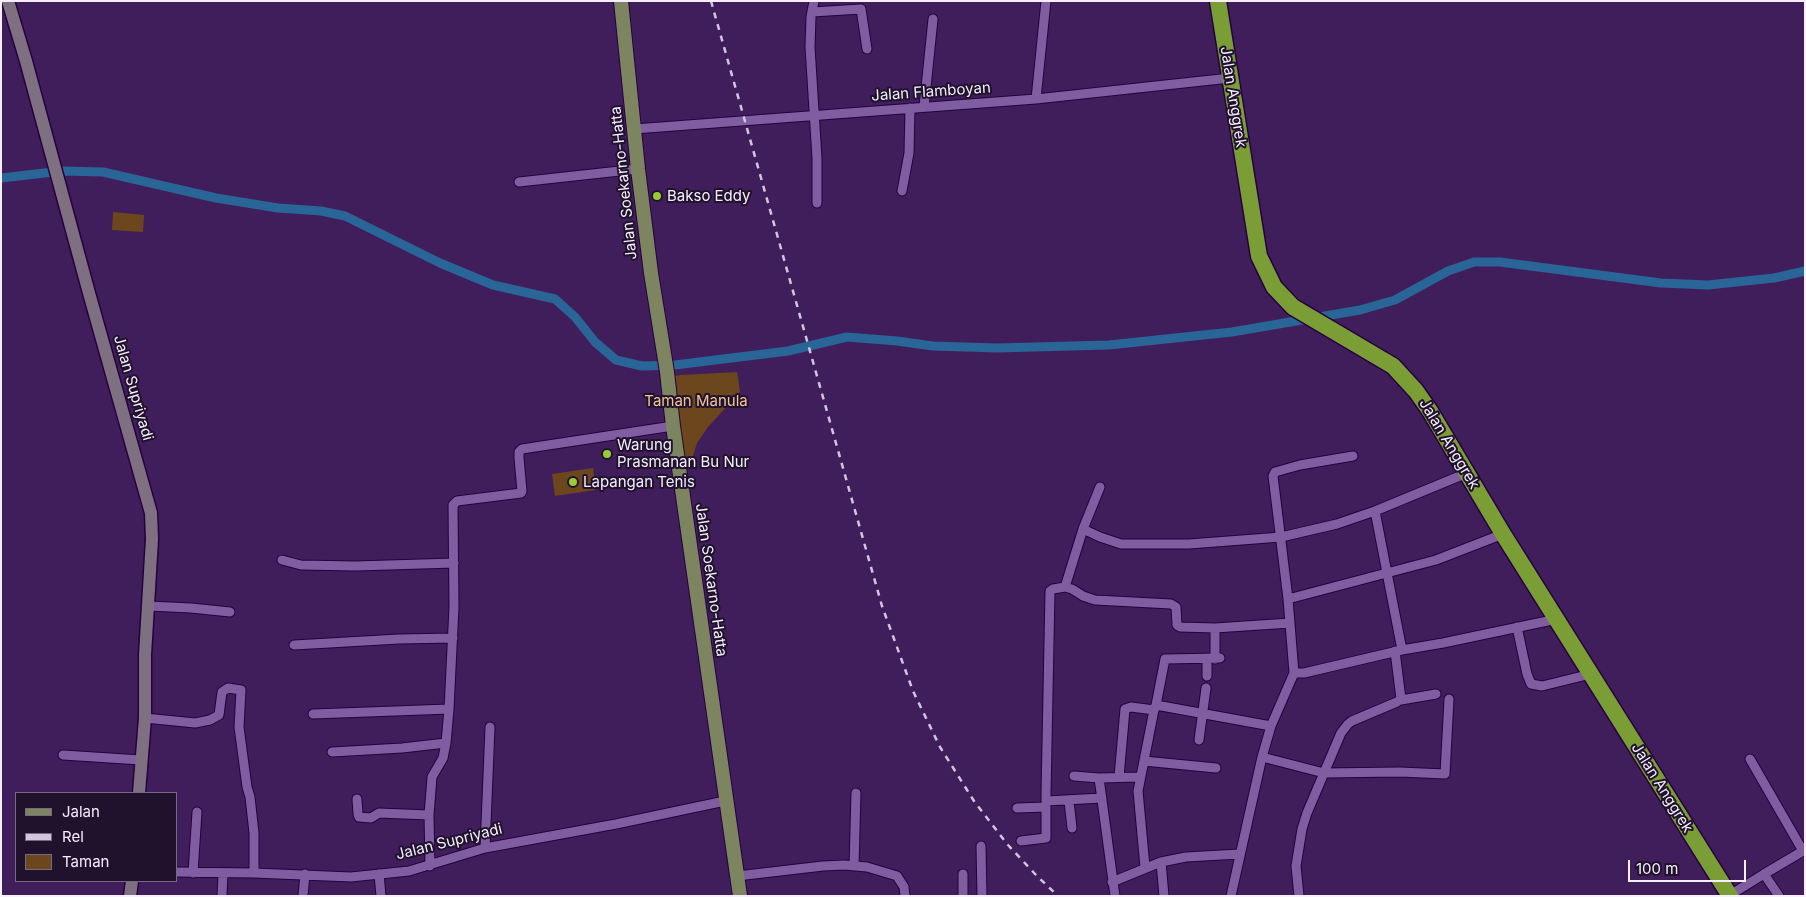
<!DOCTYPE html>
<style>
body{margin:0}
#map{position:relative;width:1806px;height:897px;overflow:hidden;background:#401e5c;font-family:Inter,sans-serif}
canvas{display:block}
.frame{position:absolute;inset:0;border:2px solid #f6effe;pointer-events:none}
.legend{position:absolute;left:15px;top:792px;width:162px;height:90px;box-sizing:border-box;background:#20122d;border:1px solid #766a81;margin:0;padding:6px 9px;list-style:none;font-size:15px;color:#f6effe}
.legend li{display:flex;align-items:center;gap:10px;height:25px}
.legend b{width:25px;border:1px solid #766a81}
.scale{position:absolute;left:1628px;top:860px;width:118px;height:22px;box-sizing:border-box;border:2px solid #f6effe;border-top:0;padding-left:6px;font-size:15px;line-height:18px;white-space:nowrap;color:#f6effe;-webkit-text-stroke:4px #20122d;paint-order:stroke}
</style>
<div id="map">
<canvas width="1806" height="897"></canvas>
<div class="frame"></div>
<ul class="legend">
<li><b style="height:6px;background:#7c8460"></b>Jalan</li>
<li><b style="height:6px;background:#d2c5de"></b>Rel</li>
<li><b style="height:14px;background:#6c471d"></b>Taman</li>
</ul>
<div class="scale">100 m</div>
</div>
<script>
const ctx = document.querySelector('canvas').getContext('2d');
ctx.lineJoin = 'round';
function fill(path, color) { ctx.fillStyle = color; ctx.fill(path, 'evenodd'); }
const toPath = rows => new Path2D(rows.map(r => 'M' + r).join(''));
function trace(path, color, width, dash) { ctx.strokeStyle = color; ctx.lineWidth = width; ctx.lineCap = dash ? 'butt' : 'round'; ctx.setLineDash(dash || []); ctx.stroke(path); }
function drawText(font, color, halo, rows, align = 'center') {
  ctx.font = font + ' Inter,sans-serif'; ctx.lineWidth = 4; ctx.setLineDash([]); ctx.textBaseline = 'middle'; ctx.strokeStyle = halo; ctx.fillStyle = color; for (const [text, x, y, turn = 0] of rows) {
    ctx.save(); ctx.translate(x, y); ctx.rotate((+turn || 0) * Math.PI / 180); ctx.textAlign = isNaN(turn) ? turn : align; if (halo) ctx.strokeText(text, 0, 0); ctx.fillText(text, 0, 0); ctx.restore();
  }
}
const green = toPath([
 [113,212,144,215,143,232,112,230],
 [737,372,740,392,708,427,697,443,693,456,678,458,667,377,681,375],
 [593,468,595,490,555,496,552,474]
]);
const canal = toPath([
 [1,178,62,171,103,172,216,198,278,208,321,211,345,216,440,263,493,285,555,299,575,317,595,342,616,360,642,366,675,365,788,351,847,337,897,341,933,346,997,348,1109,345,1232,332,1360,310,1395,300,1448,271,1474,262,1500,262,1661,283,1708,285,1774,278,1805,271]
]);
const street = toPath([
 [814,1,811,17,810,47,817,158,817,203],
 [812,12,861,9,867,49],
 [1036,99,1046,1],
 [924,107,933,19],
 [634,129,1036,99,1230,78],
 [519,182,638,169],
 [902,191,909,153,910,108],
 [1100,487,1083,529,1065,587,1053,589,1050,591,1046,795,1046,801,1102,798],
 [1375,511,1402,650],
 [1083,529,1100,537,1121,544,1189,544,1281,537,1337,524,1375,511,1467,473],
 [282,560,301,565,356,566,454,563],
 [1065,587,1072,589,1083,596,1095,600,1171,604,1176,607,1177,625,1180,627,1215,628,1290,623],
 [1288,599,1436,560,1503,534],
 [148,606,191,608,230,612],
 [1517,627,1527,674,1531,684,1542,686,1591,674],
 [294,645,399,639,453,638],
 [1215,659,1215,628],
 [1294,673,1304,673,1402,650,1443,643,1557,619],
 [1207,676,1207,659],
 [1401,700,1436,694],
 [1156,705,1165,659,1220,658],
 [313,714,449,709],
 [145,718,195,723,210,720,219,715,222,692,228,688,241,690,239,727,247,787,250,797,254,833,254,873],
 [1199,740,1206,688],
 [332,752,402,748,446,743],
 [63,755,141,760],
 [1262,757,1324,773,1400,772,1445,774,1449,699],
 [1750,759,1803,851,1764,874],
 [1144,761,1216,768],
 [1074,776,1099,778],
 [1119,777,1125,709,1131,707,1154,710],
 [357,799,358,814,359,817,371,818,379,813,429,815],
 [1069,801,1072,828],
 [1017,808,1046,807],
 [1021,841,1046,838,1046,801],
 [981,846,982,896],
 [485,848,490,727],
 [1161,862,1164,896],
 [430,866,429,815,432,777,443,758,446,743,449,709,454,607,453,505,457,501,521,493,522,491,519,458,519,452,522,449,673,426],
 [854,866,856,793],
 [1145,867,1138,791,1154,710,1156,705,1271,726],
 [176,872,254,873,351,877,409,871,485,848,616,824,725,801],
 [193,873,197,812],
 [379,874,381,896],
 [963,874,963,896],
 [737,876,823,866,844,865,867,867,897,876,904,887,905,896],
 [1112,882,1161,862,1186,857,1239,854],
 [1730,895,1764,874,1779,896],
 [222,896,223,874],
 [303,896,305,874],
 [1115,896,1099,778,1140,777],
 [1231,896,1262,757,1271,726,1294,673,1288,599,1273,476,1275,472,1300,465,1353,456],
 [1299,896,1296,866,1302,829,1307,813,1341,733,1348,724,1352,721,1397,702,1401,699,1395,651]
]);
const secondary = toPath([
 [8,1,26,61,89,293,151,513,152,539,145,655,145,718,139,793],
 [130,896,132,881]
]);
const primary = toPath([
 [621,1,638,169,651,273,667,372,673,426,740,896]
]);
const highway = toPath([
 [1218,1,1259,256,1274,287,1293,307,1393,366,1416,391,1430,411,1503,534,1730,896]
]);
const rail = toPath([
 [711,1,882,606,913,691,940,747,974,801,1008,845,1036,875,1058,896]
]);
const markers = [
 [657,196,5,"#9acb35"],
 [607,454,5,"#9acb35"],
 [573,482,5,"#9acb35"]
];
const streetNames = [
 ["Jalan Flamboyan",931,92,-4],
 ["Jalan Anggrek",1233,97,81],
 ["Jalan Soekarno-Hatta",624,183,-96],
 ["Jalan Supriyadi",133,388,74],
 ["Jalan Anggrek",1449,444,59],
 ["Jalan Soekarno-Hatta",711,580,82],
 ["Jalan Anggrek",1662,788,58],
 ["Jalan Supriyadi",449,842,-14]
];
const poiNames = [
 ["Bakso Eddy",667,196],
 ["Warung",617,445],
 ["Prasmanan Bu Nur",617,462],
 ["Lapangan Tenis",583,482]
];
const parkNames = [
 ["Taman Manula",696,401]
];
fill(green, '#6c471d');
trace(canal, '#296596', 9);
trace(street, '#26013f', 11);
trace(secondary, '#26013f', 15);
trace(primary, '#26013f', 16);
trace(highway, '#26013f', 19);
trace(street, '#7f5da0', 9);
trace(secondary, '#7e7080', 12);
trace(primary, '#7c8460', 14);
trace(highway, '#7a9e35', 16);
trace(rail, '#d2c5de', 2.5, [6, 6]);
for (const [x, y, r, color] of markers) { const dot = new Path2D(); dot.arc(x, y, r, 0, 2 * Math.PI); ctx.fillStyle = color; ctx.fill(dot); trace(dot, '#20122d', 2); }
drawText('15px', '#f6effe', '#20122d', streetNames);
drawText('15px', '#f6effe', '#20122d', poiNames, 'left');
drawText('15px', '#f3c698', '#20122d', parkNames);
</script>
